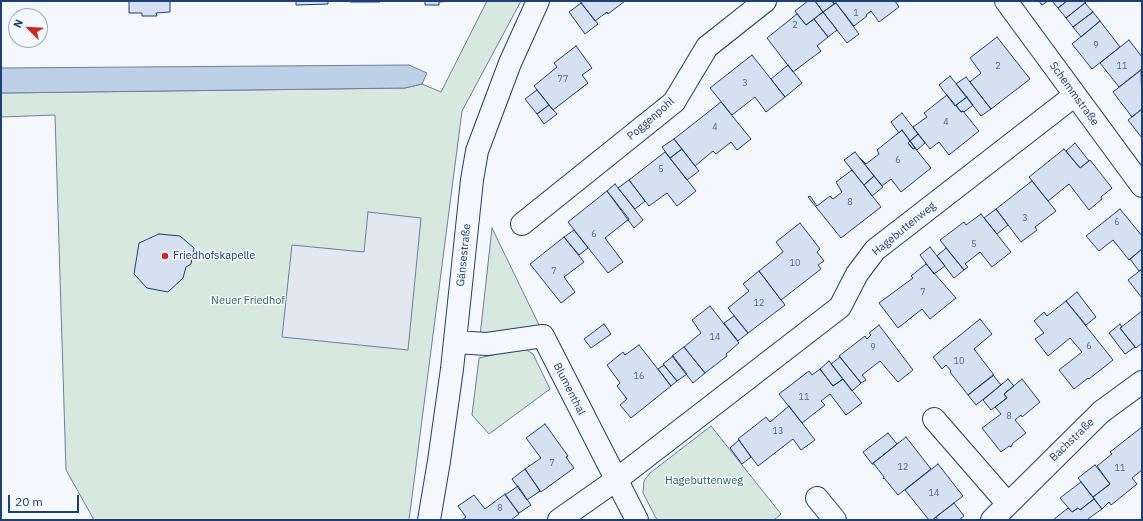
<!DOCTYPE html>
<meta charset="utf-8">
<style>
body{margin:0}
#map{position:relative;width:1143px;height:521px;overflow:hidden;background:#f4f7fb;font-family:"IBM Plex Sans",sans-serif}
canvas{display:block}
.frame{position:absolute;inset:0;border:2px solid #1d3f73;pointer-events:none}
.north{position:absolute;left:8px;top:8px;width:40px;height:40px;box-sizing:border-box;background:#f4f7fb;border:1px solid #9eadc5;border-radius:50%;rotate:294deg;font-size:11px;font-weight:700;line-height:16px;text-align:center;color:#1d3f73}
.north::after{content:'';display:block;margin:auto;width:14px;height:18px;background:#c62828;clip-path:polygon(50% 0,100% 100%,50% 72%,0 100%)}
.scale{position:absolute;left:8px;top:495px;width:71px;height:18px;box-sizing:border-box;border:2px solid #1d3f73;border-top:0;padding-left:5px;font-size:12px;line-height:14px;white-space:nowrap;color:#1d3f73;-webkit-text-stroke:3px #f4f7fb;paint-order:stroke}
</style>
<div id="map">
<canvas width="1143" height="521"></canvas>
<div class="frame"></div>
<div class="north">N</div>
<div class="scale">20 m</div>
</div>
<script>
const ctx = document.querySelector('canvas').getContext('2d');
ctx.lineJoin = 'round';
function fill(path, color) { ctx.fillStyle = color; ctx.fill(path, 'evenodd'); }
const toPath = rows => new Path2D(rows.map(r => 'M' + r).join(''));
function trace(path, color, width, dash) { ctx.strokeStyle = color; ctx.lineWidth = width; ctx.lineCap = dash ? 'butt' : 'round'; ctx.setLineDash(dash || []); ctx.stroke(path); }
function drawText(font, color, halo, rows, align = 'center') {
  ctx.font = font + ' "IBM Plex Sans",sans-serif'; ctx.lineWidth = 3; ctx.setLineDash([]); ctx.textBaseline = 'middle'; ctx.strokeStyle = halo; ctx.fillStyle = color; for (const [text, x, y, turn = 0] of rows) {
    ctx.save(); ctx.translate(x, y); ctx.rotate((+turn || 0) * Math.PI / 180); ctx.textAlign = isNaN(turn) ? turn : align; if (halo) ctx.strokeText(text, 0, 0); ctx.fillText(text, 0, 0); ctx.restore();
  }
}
const green = toPath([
 [487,1,521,1,462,111,409,520,94,520,66,470,55,115,1,117,1,93,405,88,422,84,441,92,487,1],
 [492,228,539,325,480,336,492,228],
 [524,348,533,354,550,389,489,434,472,415,479,358,524,348],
 [711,426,781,514,774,520,657,520,643,493,644,481,650,473,711,426]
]);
const parking = toPath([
 [368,212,421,218,408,350,282,337,292,245,364,252,368,212]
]);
const water = toPath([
 [409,65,427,73,422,84,405,88,1,93,1,68,409,65]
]);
const building = toPath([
 [129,1,170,1,170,12,156,13,157,16,142,16,142,13,129,13,129,1],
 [296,1,328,1,328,4,296,5,296,1],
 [350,1,380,1,380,2,350,2,350,1],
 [425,1,452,1,439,2,439,5,425,5,425,1],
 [580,1,625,1,608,14,607,12,595,21,580,1],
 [808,1,815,1,823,12,806,25,795,11,808,1],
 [815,1,832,1,834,4,823,12,815,1],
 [832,1,895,1,899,7,879,22,871,11,866,15,867,16,854,26,836,3,834,4,832,1],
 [1039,1,1048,1,1042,5,1039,1],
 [1052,1,1067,1,1058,8,1052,1],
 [1067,1,1085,1,1086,2,1066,18,1058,8,1067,1],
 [581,3,598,24,585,34,569,12,581,3],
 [836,3,859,34,847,43,823,12,836,3],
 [1085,3,1093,12,1073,27,1066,18,1085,3],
 [823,12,837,30,828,37,814,19,823,12],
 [1093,12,1100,21,1081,37,1073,27,1093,12],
 [797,14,806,25,814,19,828,37,817,46,821,51,793,72,767,38,797,14],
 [1100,21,1120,47,1092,69,1072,44,1100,21],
 [997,37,1030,79,991,109,970,82,981,73,970,58,997,37],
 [1129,40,1142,57,1142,69,1119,87,1100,63,1129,40],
 [576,46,592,68,582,75,588,83,553,110,534,86,557,67,554,63,576,46],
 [752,55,785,97,766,112,755,97,732,115,710,88,752,55],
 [788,65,802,83,785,97,771,79,788,65],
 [1141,70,1142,109,1132,117,1113,92,1141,70],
 [950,76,967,97,955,106,939,85,950,76],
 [966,77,991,109,981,116,956,84,966,77],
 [537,90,549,105,537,114,525,99,537,90],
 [947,95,961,112,963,111,979,131,949,155,939,142,930,149,913,127,927,117,924,113,947,95],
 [967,97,973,105,964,112,963,111,961,112,956,105,967,97],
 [721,102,751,139,737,150,731,142,716,154,713,151,695,166,674,139,721,102],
 [549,105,557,114,544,124,537,114,549,105],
 [1142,109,1142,138,1128,120,1142,109],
 [902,113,918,134,910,141,902,130,899,133,891,122,902,113],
 [902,130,910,141,908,143,913,149,915,148,931,168,901,192,891,179,882,186,859,157,866,164,879,154,877,150,902,130],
 [918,134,925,143,917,150,910,141,918,134],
 [674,139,682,149,670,158,662,147,674,139],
 [910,141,915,148,913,149,908,143,910,141],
 [1075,143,1089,161,1080,168,1066,151,1075,143],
 [682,149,699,171,687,180,670,158,682,149],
 [1064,149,1080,168,1090,160,1112,188,1101,197,1102,199,1089,210,1069,184,1048,201,1029,177,1064,149],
 [665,152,696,191,677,206,667,193,649,206,629,180,665,152],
 [855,152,874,176,864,185,844,160,855,152],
 [852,170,881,207,841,238,808,197,810,196,817,206,830,196,833,199,842,192,836,182,852,170],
 [874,176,883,187,872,196,864,185,874,176],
 [629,180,645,201,635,209,618,188,629,180],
 [1032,181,1056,211,1035,227,1037,230,1021,242,996,209,1032,181],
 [615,184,643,220,634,228,607,191,615,184],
 [607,191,629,219,605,238,623,262,608,273,568,222,607,191],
 [996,209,1008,225,997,234,984,218,996,209],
 [1120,209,1142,236,1142,249,1129,260,1113,240,1099,251,1086,236,1120,209],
 [981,214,1011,252,992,267,980,252,965,264,968,267,964,270,940,240,964,222,966,225,981,214],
 [800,223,820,249,817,252,824,261,818,265,821,269,781,300,759,271,783,252,782,250,776,242,800,223],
 [574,230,588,248,579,255,564,237,574,230],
 [159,234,180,236,194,248,191,264,186,267,183,278,168,292,147,288,134,274,139,243,159,234],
 [564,237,584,262,564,277,575,292,561,303,530,264,564,237],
 [930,247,945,266,934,274,920,255,930,247],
 [946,248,964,270,954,278,937,256,946,248],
 [1142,249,1142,269,1139,271,1130,259,1142,249],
 [926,264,956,298,930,319,922,309,898,328,879,303,913,278,911,276,926,264],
 [1142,269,1142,298,1128,280,1142,269],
 [759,271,785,305,748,333,728,308,749,291,743,284,759,271],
 [1077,292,1096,317,1086,325,1066,301,1077,292],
 [1066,301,1113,360,1089,379,1088,378,1074,389,1059,370,1082,352,1070,338,1048,356,1035,339,1044,333,1034,321,1044,312,1047,316,1066,301],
 [710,306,739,343,726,354,727,356,705,373,684,347,701,333,692,320,710,306],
 [1142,311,1142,343,1136,348,1120,328,1142,311],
 [734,316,748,333,738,341,724,323,734,316],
 [980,319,992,334,974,349,994,375,968,395,950,372,951,371,946,365,942,369,933,357,980,319],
 [604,324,611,334,591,348,584,339,604,324],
 [1120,324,1122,327,1120,328,1135,347,1125,354,1109,333,1120,324],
 [879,325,913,370,898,382,880,361,862,375,866,380,861,383,839,356,865,336,867,339,871,335,869,333,879,325],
 [639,345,671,386,631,418,620,405,627,399,617,386,620,383,607,365,623,352,625,355,639,345],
 [684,347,705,373,693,383,672,356,684,347],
 [673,356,687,374,677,381,663,364,673,356],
 [840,357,861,383,852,391,831,364,840,357],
 [829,361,843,379,833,386,820,369,829,361],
 [664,365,677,381,671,386,658,369,664,365],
 [820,369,833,386,843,379,862,403,846,415,830,394,821,401,825,405,802,423,779,394,809,371,812,375,820,369],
 [993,375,1001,385,976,405,968,395,993,375],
 [1008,379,1014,386,1004,394,1007,398,991,410,983,400,1008,379],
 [1022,379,1040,402,1022,417,1021,415,1015,420,1026,433,1013,443,1011,447,1009,446,1001,452,982,428,1001,414,995,407,1007,398,1004,394,1022,379],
 [789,406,815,440,801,450,793,439,758,466,738,439,766,417,770,422,789,406],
 [545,424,568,456,566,457,574,468,541,492,525,469,541,458,526,438,545,424],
 [1142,427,1142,470,1132,478,1137,484,1111,505,1109,502,1102,509,1093,497,1110,484,1097,466,1112,454,1110,452,1142,427],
 [888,433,897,444,872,464,863,452,888,433],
 [906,437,931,469,898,495,884,478,883,479,884,477,874,464,872,464,906,437],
 [739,440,751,457,742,464,730,448,739,440],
 [938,464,963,496,932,520,929,520,905,490,938,464],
 [1095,465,1110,484,1093,497,1078,478,1095,465],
 [525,469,540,491,527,500,512,479,525,469],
 [1081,482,1094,499,1080,510,1078,508,1072,512,1060,498,1081,482],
 [518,486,531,505,519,513,505,495,518,486],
 [505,494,519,514,511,520,462,520,466,517,458,506,474,495,485,509,505,494],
 [1094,499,1102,509,1088,519,1089,520,1053,520,1068,508,1072,512,1078,508,1080,510,1094,499],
 [954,503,964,516,959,520,938,520,936,517,954,503]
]);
const minor = toPath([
 [1006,1,1142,186],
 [522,224,674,102,707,47,765,1],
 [455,342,487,344,543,336,637,520],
 [934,419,1008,504],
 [817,498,835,520],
 [429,520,439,461,452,369,472,180,477,151,510,63,538,1],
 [559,520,616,480,840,307,857,274,875,250,1075,95],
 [992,520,1101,412,1142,382]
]);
const markers = [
 [165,256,4,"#c62828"]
];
const numberNames = [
 ["1",856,13],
 ["2",795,25],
 ["9",1096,45],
 ["2",998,66],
 ["11",1122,66],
 ["77",563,79],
 ["3",745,83],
 ["4",946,122],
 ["4",715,127],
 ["6",898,160],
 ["5",661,169],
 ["8",850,202],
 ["3",1025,218],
 ["6",1117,222],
 ["6",594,234],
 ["5",974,244],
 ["10",795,263],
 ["7",554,271],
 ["7",923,292],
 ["12",759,303],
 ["14",715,337],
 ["6",1089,346],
 ["9",873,347],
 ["10",959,361],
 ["16",639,376],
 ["11",804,397],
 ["8",1009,416],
 ["13",778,431],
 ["7",552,463],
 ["12",903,467],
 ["11",1120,468],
 ["14",934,493],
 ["8",500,508]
];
const streetNames = [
 ["Schemmstraße",1074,94,54],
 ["Poggenpohl",651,119,-41],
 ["Hagebuttenweg",904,229,-39],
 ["Gänsestraße",464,255,-84],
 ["Blumenthal",569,389,63],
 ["Bachstraße",1072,440,-44]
];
const poiNames = [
 ["Friedhofskapelle",173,256]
];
const parkNames = [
 ["Neuer Friedhof",248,301],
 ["Hagebuttenweg",704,481]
];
fill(green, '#d7e8df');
trace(green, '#687fa3', 1);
fill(parking, '#e3e8f0');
trace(parking, '#687fa3', 1);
fill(water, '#bed0e5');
trace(water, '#687fa3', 1);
fill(building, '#d5e0f0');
trace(building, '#1d3f73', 1);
trace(minor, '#1d3f73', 24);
trace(minor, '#f4f7fb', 22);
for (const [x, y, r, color] of markers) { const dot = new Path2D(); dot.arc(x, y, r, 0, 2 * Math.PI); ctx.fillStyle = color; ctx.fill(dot); trace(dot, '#f4f7fb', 1.5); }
drawText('9px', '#4b6792', null, numberNames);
drawText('11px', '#1d3f73', '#f4f7fb', streetNames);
drawText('11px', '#1d3f73', '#f4f7fb', poiNames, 'left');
drawText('11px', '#2c6c60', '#f4f7fb', parkNames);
</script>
